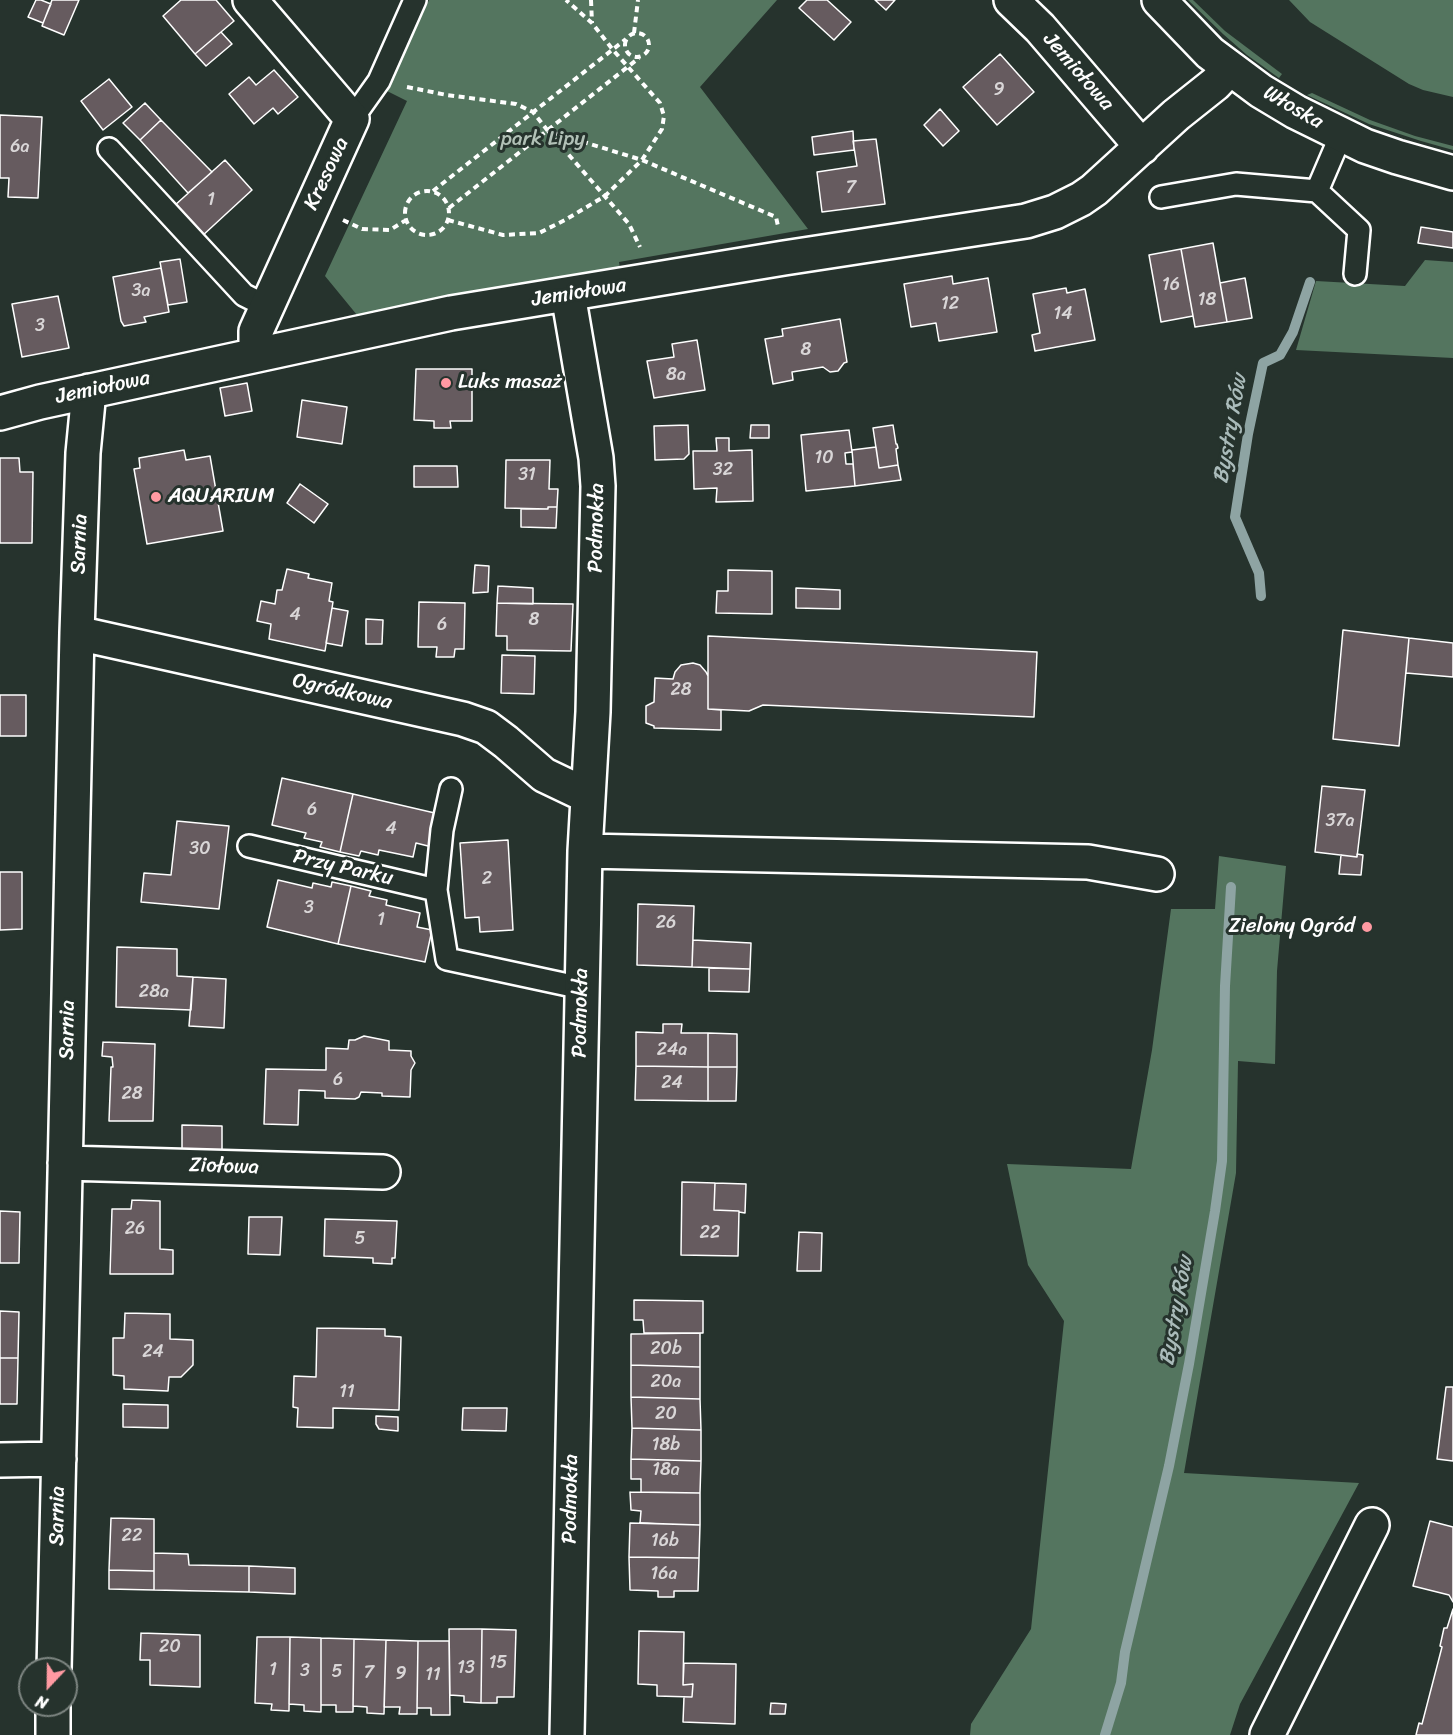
<!DOCTYPE html>
<meta charset="utf-8">
<style>
body{margin:0}
#map{position:relative;width:1453px;height:1735px;overflow:hidden;background:#26332d;font-family:Sriracha,sans-serif}
canvas{display:block}
.north{position:absolute;left:18px;top:1657px;width:60px;height:60px;box-sizing:border-box;background:#26332d;border:2px solid #7d8581;border-radius:50%;rotate:202deg;font-size:16px;font-weight:700;line-height:24px;text-align:center;color:#fff}
.north::after{content:'';display:block;margin:auto;width:21px;height:27px;background:#ff9aa2;clip-path:polygon(50% 0,100% 100%,50% 72%,0 100%)}
</style>
<div id="map">
<canvas width="1453" height="1735"></canvas>
<div class="north">N</div>
</div>
<script>
const ctx = document.querySelector('canvas').getContext('2d');
ctx.lineJoin = 'round';
function fill(path, color) { ctx.fillStyle = color; ctx.fill(path, 'evenodd'); }
const toPath = rows => new Path2D(rows.map(r => 'M' + r).join(''));
function trace(path, color, width, dash) { ctx.strokeStyle = color; ctx.lineWidth = width; ctx.lineCap = dash ? 'butt' : 'round'; ctx.setLineDash(dash || []); ctx.stroke(path); }
function drawText(font, color, halo, rows, align = 'center') {
  ctx.font = font + ' Sriracha,sans-serif'; ctx.lineWidth = 6; ctx.setLineDash([]); ctx.textBaseline = 'middle'; ctx.strokeStyle = halo; ctx.fillStyle = color; for (const [text, x, y, turn = 0] of rows) {
    ctx.save(); ctx.translate(x, y); ctx.rotate((+turn || 0) * Math.PI / 180); ctx.textAlign = isNaN(turn) ? turn : align; if (halo) ctx.strokeText(text, 0, 0); ctx.fillText(text, 0, 0); ctx.restore();
  }
}
const green = toPath([
 [429,0,777,0,700,87,808,229,619,262,620,269,357,315,325,276,407,101,387,91],
 [1188,0,1193,0,1225,31,1282,74,1279,78,1247,55,1223,34],
 [1289,0,1453,0,1453,97,1423,90,1409,84,1310,22],
 [1312,93,1370,120,1415,136,1453,146,1453,150,1421,141,1369,124,1307,95],
 [1425,260,1453,262,1453,358,1296,350,1316,281,1405,286],
 [1219,856,1286,866,1277,971,1275,1064,1238,1061,1236,1173,1184,1473,1359,1483,1240,1704,1230,1735,970,1735,971,1724,1031,1629,1064,1321,1028,1265,1007,1164,1131,1169,1152,1050,1171,909,1215,909]
]);
const stream = toPath([
 [1261,596,1259,573,1235,517,1248,434,1263,363,1280,355,1293,332,1310,282],
 [1105,1735,1121,1683,1125,1652,1169,1466,1189,1364,1215,1211,1222,1161,1225,986,1231,887]
]);
const building = toPath([
 [36,0,41,0,51,4,43,23,28,17,36,0],
 [52,0,79,0,64,35,42,26,52,0],
 [181,0,216,0,234,21,195,54,163,16,181,0],
 [807,0,827,0,851,22,834,40,799,8,807,0],
 [875,0,895,0,886,10,875,0],
 [221,32,232,44,206,66,195,54,221,32],
 [1000,54,1034,92,997,125,963,87,1000,54],
 [274,70,298,97,278,114,273,108,254,124,229,94,249,77,256,85,274,70],
 [109,79,132,107,103,130,81,101,109,79],
 [145,103,161,120,140,140,123,123,145,103],
 [940,109,959,131,943,146,924,125,940,109],
 [0,115,42,117,38,198,8,197,9,178,0,178,0,115],
 [161,120,212,172,188,193,140,140,161,120],
 [853,131,854,150,814,155,812,137,853,131],
 [876,139,885,204,822,212,817,172,857,166,853,141,876,139],
 [225,160,252,190,201,237,174,206,225,160],
 [1421,227,1453,232,1453,248,1418,243,1421,227],
 [1213,243,1227,322,1195,327,1181,249,1213,243],
 [1181,249,1193,316,1161,322,1149,255,1181,249],
 [180,259,187,302,168,305,160,262,180,259],
 [161,268,169,312,144,317,146,322,124,326,121,321,113,277,161,268],
 [952,276,953,284,988,278,997,332,939,341,936,323,911,327,904,284,952,276],
 [1245,278,1252,318,1227,322,1220,283,1245,278],
 [1066,288,1067,293,1085,289,1095,340,1035,351,1032,335,1040,333,1033,294,1066,288],
 [58,296,69,348,22,357,12,304,58,296],
 [840,319,847,362,844,363,838,371,830,372,823,367,792,372,793,380,773,384,765,339,783,336,782,329,840,319],
 [697,340,705,390,654,398,647,361,674,357,672,344,697,340],
 [416,369,472,369,472,421,450,421,451,428,434,428,434,421,414,420,416,369],
 [247,383,252,411,225,416,220,388,247,383],
 [302,400,347,407,342,444,297,437,302,400],
 [688,425,689,454,684,459,655,460,654,426,688,425],
 [751,425,769,425,769,438,750,438,751,425],
 [893,425,896,444,897,444,898,448,896,449,898,465,879,468,873,428,893,425],
 [849,430,852,452,845,453,846,464,853,464,855,486,806,491,801,435,849,430],
 [716,438,729,438,729,451,752,450,753,501,716,502,717,488,694,489,693,451,717,451,716,438],
 [876,447,879,468,898,465,901,480,855,486,852,450,876,447],
 [184,450,186,460,210,456,223,531,147,544,134,469,140,468,139,458,184,450],
 [0,458,19,458,20,472,33,472,32,543,0,543,0,458],
 [506,460,550,460,549,489,558,489,557,507,548,507,548,509,505,508,506,460],
 [414,466,457,466,458,487,414,487,414,466],
 [300,484,328,504,314,523,287,503,300,484],
 [548,507,557,507,556,528,521,527,521,509,548,509,548,507],
 [475,565,489,566,488,592,473,593,475,565],
 [287,569,309,574,308,578,332,583,329,601,333,602,325,651,269,639,271,624,257,621,261,601,275,604,277,590,282,590,287,569],
 [728,570,772,571,772,614,716,613,717,591,728,591,728,570],
 [498,586,533,588,533,604,497,603,498,586],
 [796,588,840,590,840,609,796,608,796,588],
 [419,602,465,603,464,649,455,649,454,657,436,657,437,647,418,647,419,602],
 [497,603,573,604,571,651,507,650,507,636,496,636,497,603],
 [332,608,348,611,342,646,326,643,332,608],
 [366,619,383,620,382,644,366,644,366,619],
 [1343,630,1409,638,1399,746,1333,739,1343,630],
 [708,636,1037,652,1034,717,763,705,749,711,708,709,708,636],
 [1409,638,1453,643,1453,677,1406,673,1409,638],
 [502,655,535,656,534,694,501,693,502,655],
 [693,663,700,665,706,672,708,676,708,709,721,710,721,730,654,728,654,726,646,723,646,706,654,702,655,678,673,679,675,672,681,665,693,663],
 [0,695,26,695,26,736,0,736,0,695],
 [282,778,353,794,340,852,320,847,322,842,304,838,306,833,272,825,282,778],
 [1322,786,1365,790,1357,857,1315,852,1322,786],
 [353,794,439,814,432,847,416,843,413,857,379,850,378,855,361,851,359,856,340,852,353,794],
 [177,821,229,826,219,909,141,902,144,873,171,875,177,821],
 [508,840,513,930,480,932,479,917,465,918,460,843,508,840],
 [1357,854,1363,855,1361,875,1339,874,1341,855,1357,857,1357,854],
 [0,872,22,872,22,929,0,930,0,872],
 [278,880,312,888,313,883,331,887,332,882,351,886,338,944,267,927,278,880],
 [351,886,371,891,369,896,387,900,386,905,420,913,417,927,432,930,425,962,338,944,351,886],
 [638,904,694,906,692,967,637,965,638,904],
 [693,940,751,943,750,969,692,967,693,940],
 [117,947,177,949,177,976,193,977,191,1010,116,1007,117,947],
 [709,968,750,969,749,992,709,991,709,968],
 [193,977,226,979,224,1028,189,1026,193,977],
 [663,1024,682,1024,681,1033,708,1033,708,1067,636,1066,636,1032,663,1033,663,1024],
 [708,1033,737,1034,737,1067,708,1067,708,1033],
 [364,1036,389,1041,389,1050,411,1051,411,1056,415,1063,411,1070,410,1097,382,1096,382,1093,361,1092,359,1097,355,1099,325,1098,325,1091,299,1090,298,1125,264,1124,266,1069,326,1070,326,1048,348,1049,349,1040,355,1040,364,1036],
 [103,1042,155,1044,153,1121,109,1121,111,1067,113,1067,112,1057,102,1056,103,1042],
 [636,1066,708,1067,708,1101,635,1100,636,1066],
 [708,1067,737,1067,736,1101,708,1101,708,1067],
 [182,1125,222,1126,222,1150,182,1150,182,1125],
 [682,1182,715,1183,714,1210,739,1211,738,1256,681,1255,682,1182],
 [715,1183,746,1184,745,1213,739,1212,739,1211,714,1210,715,1183],
 [132,1200,160,1201,160,1249,173,1250,173,1274,110,1274,112,1209,131,1209,132,1200],
 [0,1211,20,1212,19,1263,0,1263,0,1211],
 [249,1217,282,1217,280,1255,248,1254,249,1217],
 [325,1219,397,1221,395,1258,392,1258,392,1264,373,1263,373,1258,324,1256,325,1219],
 [799,1232,822,1233,821,1271,797,1271,799,1232],
 [634,1300,703,1301,703,1333,644,1333,643,1320,634,1320,634,1300],
 [0,1311,19,1312,18,1358,0,1358,0,1311],
 [125,1313,170,1314,170,1339,193,1340,193,1365,181,1377,169,1377,168,1391,124,1389,124,1376,113,1375,113,1338,124,1338,125,1313],
 [317,1328,385,1329,385,1336,401,1337,399,1410,333,1408,333,1428,297,1427,298,1408,293,1407,294,1376,316,1377,317,1328],
 [700,1333,700,1367,631,1365,631,1334,700,1333],
 [0,1358,18,1358,17,1404,0,1404,0,1358],
 [631,1365,700,1367,700,1399,631,1397,631,1365],
 [1446,1387,1453,1387,1453,1461,1437,1459,1446,1387],
 [631,1397,700,1399,701,1430,632,1428,631,1397],
 [123,1404,168,1405,168,1428,123,1427,123,1404],
 [463,1408,507,1408,506,1431,462,1430,463,1408],
 [376,1416,398,1417,398,1431,379,1429,376,1424,376,1416],
 [632,1428,701,1430,701,1461,631,1459,632,1428],
 [631,1459,701,1461,700,1493,641,1492,641,1479,631,1479,631,1459],
 [630,1492,700,1493,700,1525,640,1523,641,1511,631,1510,630,1492],
 [111,1518,154,1519,154,1571,109,1570,111,1518],
 [1430,1521,1453,1527,1453,1602,1449,1595,1413,1586,1430,1521],
 [630,1523,700,1525,699,1558,629,1557,630,1523],
 [154,1553,188,1554,189,1565,249,1566,249,1592,154,1590,154,1553],
 [629,1557,699,1558,698,1591,674,1591,674,1597,658,1597,658,1591,630,1590,629,1557],
 [249,1566,295,1568,295,1594,249,1592,249,1566],
 [109,1570,154,1571,154,1590,109,1589,109,1570],
 [1453,1609,1453,1735,1416,1735,1419,1723,1422,1724,1442,1647,1440,1646,1444,1628,1447,1628,1453,1609],
 [449,1629,482,1629,481,1703,464,1702,464,1696,450,1695,449,1629],
 [482,1629,516,1630,514,1697,497,1697,497,1703,481,1703,482,1629],
 [639,1631,684,1632,683,1685,693,1684,692,1697,657,1696,657,1685,638,1684,639,1631],
 [141,1633,200,1635,200,1687,150,1685,150,1660,140,1660,141,1633],
 [257,1637,290,1637,289,1711,271,1710,272,1704,255,1703,257,1637],
 [290,1637,321,1638,321,1712,304,1711,304,1705,289,1704,290,1637],
 [321,1638,354,1639,353,1712,336,1712,336,1705,321,1705,321,1638],
 [354,1639,386,1640,384,1714,367,1713,367,1707,353,1706,354,1639],
 [386,1640,418,1641,417,1714,399,1714,400,1707,384,1707,386,1640],
 [418,1641,449,1641,450,1715,431,1715,431,1708,417,1708,418,1641],
 [684,1663,736,1664,735,1724,683,1722,684,1697,692,1697,693,1684,683,1685,684,1663],
 [771,1703,786,1704,785,1714,770,1714,771,1703]
]);
const path = toPath([
 [591,0,592,23],
 '625 45a12 12 0 1 1 24 0a12 12 0 1 1-24 0Z',
 [634,33,638,0],
 [407,87,447,95,516,104,533,112,548,131,642,160,776,217,778,226],
 [548,131,629,224,640,247],
 [433,191,626,39],
 '405 213a22 22 0 1 1 44 0a22 22 0 1 1-44 0Z',
 [449,208,639,58],
 [343,220,362,229,390,230,406,220],
 [448,220,503,235,539,233,565,220,605,196,642,160,662,129,664,116,660,103,613,50,592,23,566,0]
]);
const lane = toPath([
 [352,119,379,81,415,0],
 [109,149,244,295,266,306],
 [1317,191,1359,230,1355,274],
 [1161,197,1236,184,1317,191,1341,135],
 [451,789,442,830,436,890,447,959,582,988],
 [249,846,436,890]
]);
const street = toPath([
 [250,0,352,119,256,331,256,355],
 [1011,0,1040,28,1142,147],
 [1159,0,1210,53,1261,91,1296,112,1365,146,1397,157,1453,173],
 [0,413,40,402,451,313,784,258,1026,221,1055,212,1081,199,1094,190,1176,115,1215,84,1230,68],
 [77,633,463,719,486,727,506,742,544,775,588,796],
 [585,851,1088,862,1157,874],
 [65,1163,383,1172],
 [0,1460,59,1459],
 [54,1669,77,633,83,453,89,391],
 [53,1735,53,1705],
 [567,1735,585,851,593,712,598,486,596,458,568,294],
 [1267,1735,1372,1525]
]);
const markers = [
 [446,383,6,"#ff9aa2"],
 [156,497,6,"#ff9aa2"],
 [1367,927,6,"#ff9aa2"]
];
const numberNames = [
 ["9",999,90],
 ["6a",20,147],
 ["7",851,188],
 ["1",211,200],
 ["16",1171,285],
 ["3a",141,291],
 ["18",1207,300],
 ["12",950,304],
 ["14",1063,314],
 ["3",40,326],
 ["8",806,350],
 ["8a",676,375],
 ["10",824,458],
 ["32",723,470],
 ["31",527,475],
 ["4",295,615],
 ["8",534,620],
 ["6",442,625],
 ["28",681,690],
 ["6",312,810],
 ["37a",1340,821],
 ["4",391,829],
 ["30",200,849],
 ["2",487,879],
 ["3",309,908],
 ["1",381,920],
 ["26",666,923],
 ["28a",154,992],
 ["24a",672,1050],
 ["6",338,1080],
 ["24",672,1083],
 ["28",132,1094],
 ["26",135,1229],
 ["22",710,1233],
 ["5",360,1239],
 ["20b",666,1349],
 ["24",153,1352],
 ["20a",666,1382],
 ["11",347,1392],
 ["20",666,1414],
 ["18b",666,1445],
 ["18a",666,1470],
 ["22",132,1536],
 ["16b",665,1541],
 ["16a",664,1574],
 ["20",170,1647],
 ["15",498,1663],
 ["13",466,1668],
 ["1",273,1670],
 ["3",305,1671],
 ["5",337,1672],
 ["7",369,1673],
 ["9",401,1674],
 ["11",433,1675]
];
const streetNames = [
 ["Jemiołowa",1078,72,49],
 ["Włoska",1293,108,30],
 ["Kresowa",327,174,-65],
 ["Jemiołowa",579,293,-9],
 ["Jemiołowa",103,388,-12],
 ["Podmokła",597,528,-89],
 ["Sarnia",80,544,-88],
 ["Ogródkowa",342,692,13],
 ["Przy Parku",343,868,13],
 ["Podmokła",581,1013,-89],
 ["Sarnia",68,1030,-89],
 ["Ziołowa",224,1167,2],
 ["Podmokła",571,1499,-89],
 ["Sarnia",58,1516,-89]
];
const parkNames = [
 ["park Lipy",543,140]
];
const poiNames = [
 ["Luks masaż",458,383],
 ["AQUARIUM",168,497],
 ["Zielony Ogród",1355,927,"right"]
];
const waterNames = [
 ["Bystry Rów",1231,429,-80],
 ["Bystry Rów",1177,1311,-80]
];
fill(green, '#54755f');
trace(stream, '#8ea4a3', 10);
fill(building, '#665b5f');
trace(building, '#fff', 1.5);
trace(lane, '#fff', 26);
trace(street, '#fff', 38);
trace(path, '#fff', 4, [6, 4.5]);
trace(lane, '#26332d', 21);
trace(street, '#26332d', 33);
for (const [x, y, r, color] of markers) { const dot = new Path2D(); dot.arc(x, y, r, 0, 2 * Math.PI); ctx.fillStyle = color; ctx.fill(dot); trace(dot, '#26332d', 2); }
drawText('18px', '#d9d6d7', null, numberNames);
drawText('21px', '#fff', '#26332d', streetNames);
drawText('21px', '#b2c1b7', '#26332d', parkNames);
drawText('21px', '#fff', '#26332d', poiNames, 'left');
drawText('italic 22px', '#aabbba', '#26332d', waterNames);
</script>
